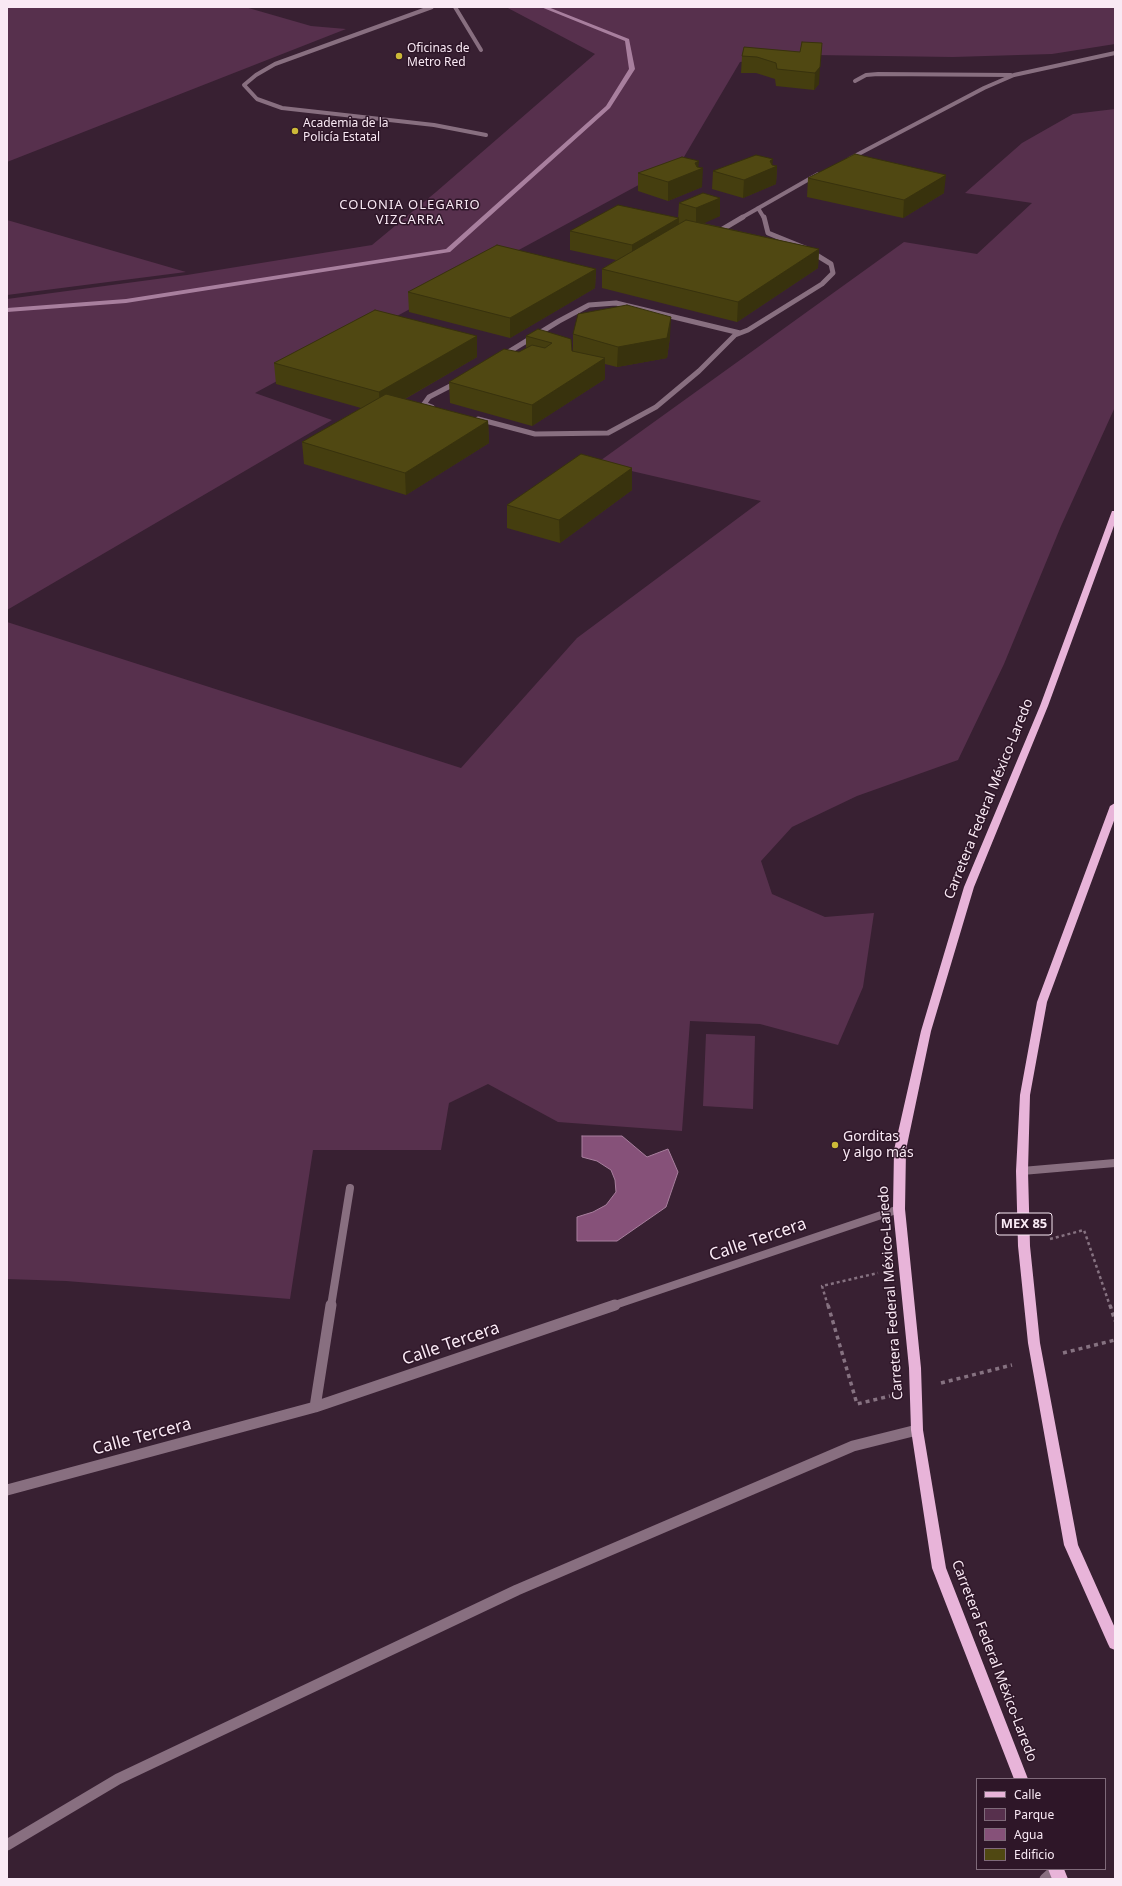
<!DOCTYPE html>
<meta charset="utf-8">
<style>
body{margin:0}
#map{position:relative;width:1122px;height:1886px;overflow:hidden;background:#382032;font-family:"Noto Sans",sans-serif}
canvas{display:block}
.frame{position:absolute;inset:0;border:8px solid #f9e9f4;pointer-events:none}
.legend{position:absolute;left:976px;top:1778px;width:130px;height:92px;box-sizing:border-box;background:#2e1628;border:1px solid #7f6a7a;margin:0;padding:5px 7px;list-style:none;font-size:12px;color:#f9e9f4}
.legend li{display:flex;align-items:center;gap:8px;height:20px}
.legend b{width:20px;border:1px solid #7f6a7a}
</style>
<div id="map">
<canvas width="1122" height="1886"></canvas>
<div class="frame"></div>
<ul class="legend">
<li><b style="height:5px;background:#e8b4d9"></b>Calle</li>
<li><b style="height:11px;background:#57304d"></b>Parque</li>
<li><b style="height:11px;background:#865179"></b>Agua</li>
<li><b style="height:11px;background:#504812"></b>Edificio</li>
</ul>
</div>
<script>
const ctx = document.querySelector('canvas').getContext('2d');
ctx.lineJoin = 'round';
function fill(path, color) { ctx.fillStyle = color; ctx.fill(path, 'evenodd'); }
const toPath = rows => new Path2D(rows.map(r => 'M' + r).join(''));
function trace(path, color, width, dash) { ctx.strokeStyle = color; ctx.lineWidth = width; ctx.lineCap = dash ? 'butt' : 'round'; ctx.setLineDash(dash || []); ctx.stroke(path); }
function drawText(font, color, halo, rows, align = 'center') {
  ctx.font = font + ' "Noto Sans",sans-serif'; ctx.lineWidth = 3; ctx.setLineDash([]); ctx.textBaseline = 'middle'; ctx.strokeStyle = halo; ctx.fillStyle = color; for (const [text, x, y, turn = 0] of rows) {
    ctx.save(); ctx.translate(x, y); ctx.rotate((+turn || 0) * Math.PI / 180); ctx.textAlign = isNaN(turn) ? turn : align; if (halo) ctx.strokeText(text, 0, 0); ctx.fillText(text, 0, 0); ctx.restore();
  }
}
const green = toPath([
 [7,7,245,7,311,26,346,29,7,162],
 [506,7,1115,7,1115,44,1052,54,953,57,815,55,740,62,681,162,255,393,332,420,7,610,7,299,187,275,372,245,436,192,595,54],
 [1115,109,1115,407,1061,526,1004,664,958,760,857,796,792,827,761,861,772,894,825,917,874,913,863,987,838,1045,760,1024,690,1021,682,1131,558,1122,488,1084,449,1103,441,1150,313,1150,290,1299,66,1281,7,1279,7,622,461,768,577,638,761,501,597,463,904,242,977,254,1032,203,965,193,1022,143,1073,114],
 [7,220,186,272,7,295],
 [706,1034,755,1036,753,1109,703,1106]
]);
const water = toPath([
 [582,1136,622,1136,647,1157,668,1149,678,1172,666,1207,617,1241,577,1241,577,1217,593,1212,606,1205,616,1192,615,1180,611,1170,597,1161,582,1157,582,1136]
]);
const stream = toPath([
 [541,7,548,7,629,39,635,69,610,108,450,252,126,303,7,312,7,308,126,299,446,249,606,106,629,69,625,41,541,7]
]);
const pathFar1 = toPath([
 [1050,1239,1084,1230,1110,1306],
 [828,1306,822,1286,878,1273]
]);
const path = toPath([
 [828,1305,857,1404,890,1396],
 [1110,1305,1115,1321],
 [1063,1353,1115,1340],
 [941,1383,1012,1365]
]);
const serviceFar2 = toPath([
 [432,7,275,64,256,75,244,85,257,99,282,108,434,125,486,135],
 [455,7,481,50],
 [855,81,866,75,878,74,1011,75],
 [849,159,984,88,1014,75,1115,53],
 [758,208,764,218],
 [741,218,818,174]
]);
const serviceFar1 = toPath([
 [716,233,743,217],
 [502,356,559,321,589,305,616,303,740,333],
 [432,407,424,404,429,397,458,382],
 [478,419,535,434,608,433,656,407,699,371,735,335,748,330,822,284,833,273,831,264,805,248,768,233,764,217]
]);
const service = toPath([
 [1045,1879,1056,1869]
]);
const minorFar1 = toPath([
 [331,1306,350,1188],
 [612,1306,899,1209]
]);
const minor = toPath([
 [315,1407,331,1305],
 [7,1490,315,1407,615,1305],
 [7,1845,118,1779,517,1590,853,1446,917,1430]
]);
const tertiary = toPath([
 [1022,1171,1115,1163]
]);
const primary = toPath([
 [1112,511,1115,511,1115,523,1048,706,974,887,931,1031,906,1150,905,1209,921,1368,923,1430,946,1568,1028,1779,1014,1779,932,1568,911,1430,909,1368,893,1209,894,1150,921,1031,964,887,1040,706,1112,511],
 [1115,803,1115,818,1047,1002,1030,1095,1028,1171,1030,1246,1040,1343,1078,1545,1115,1628,1115,1650,1110,1648,1108,1644,1064,1545,1028,1343,1018,1246,1016,1171,1020,1095,1037,1002,1110,806,1115,803],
 [1048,1869,1064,1869,1068,1879,1052,1879,1048,1869]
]);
const wall = toPath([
 [802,42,819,84,814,90,776,86,775,79,756,73,741,73,742,56,800,52],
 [772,165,777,166,776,184,743,198,712,189,713,171],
 [699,167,702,187,668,201,638,191,638,173],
 [808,178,944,193,903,218,807,197],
 [720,198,720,216,703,223,819,249,818,268,737,322,602,288,602,269,616,260,570,250,570,231,678,218,679,203],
 [596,269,595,288,510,338,409,312,408,292],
 [538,329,573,351,573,334,670,337,667,358,617,367,605,364,605,379,532,426,450,403,449,382,526,349,526,336],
 [477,336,477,357,405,399,488,421,489,443,406,495,304,464,302,442,361,408,276,384,274,363],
 [632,468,632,490,560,543,507,528,507,505]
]);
const shadedWall = toPath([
 [820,67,819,84,814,90,815,73],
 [773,159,772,168,777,166,776,184,743,198,744,180],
 [699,161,698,170,703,168,702,187,668,201,668,182],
 [946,175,944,193,903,218,904,200],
 [720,198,720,216,696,227,696,208],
 [679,218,678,237,632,264,632,245],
 [819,249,818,268,737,322,738,302],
 [596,269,595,288,510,338,510,318],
 [671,317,670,337,667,358,617,367,618,347],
 [477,336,477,357,380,413,379,392],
 [605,358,605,379,532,426,532,405],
 [488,421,489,443,406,495,405,473],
 [632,468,632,490,560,543,559,520]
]);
const building = toPath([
 [802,42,822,43,820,67,815,73,777,69,776,63,757,57,742,56,744,47,800,52,802,42],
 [855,154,946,175,904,200,808,178,855,154],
 [756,155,773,159,770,161,772,165,777,166,744,180,713,171,756,155],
 [682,157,699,161,695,163,697,167,703,168,668,182,638,173,682,157],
 [703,193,720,198,696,208,679,203,703,193],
 [618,205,679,218,632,245,570,231,618,205],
 [686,220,819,249,738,302,602,269,686,220],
 [497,245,596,269,510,318,408,292,497,245],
 [627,305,671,317,667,338,618,347,573,334,578,314,627,305],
 [375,310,477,336,379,392,274,363,375,310],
 [538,329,571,339,572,351,605,358,532,405,449,382,504,349,519,352,532,345,545,348,552,343,526,336,538,329],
 [386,394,488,421,405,473,302,442,386,394],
 [581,454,632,468,559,520,507,505,581,454]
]);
const markers = [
 [399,56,4,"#ccb938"],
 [295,131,4,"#ccb938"],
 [835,1145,4,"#ccb938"]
];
const farPoinames = [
 ["Oficinas de",407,49],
 ["Metro Red",407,63],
 ["Academia de la",303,124],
 ["Policía Estatal",303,138]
];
const farNeighbourhoodnames = [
 ["COLONIA OLEGARIO",410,205],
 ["VIZCARRA",410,220]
];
const shields = [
 [1024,1224,56]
];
const shieldNames = [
 ["MEX 85",1024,1224]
];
const streetNames = [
 ["Carretera Federal México-Laredo",989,799,-68],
 ["Carretera Federal México-Laredo",891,1293,-94],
 ["Carretera Federal México-Laredo",994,1661,69]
];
const poiNames = [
 ["Gorditas",843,1137],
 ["y algo más",843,1153]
];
const nearStreetnames = [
 ["Calle Tercera",758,1240,-19],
 ["Calle Tercera",451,1344,-19],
 ["Calle Tercera",142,1437,-15]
];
fill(green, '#57304d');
fill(water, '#865179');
trace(water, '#a87f9e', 1);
fill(stream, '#a87f9e');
trace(pathFar1, '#867281', 2.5, [3, 3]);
trace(path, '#867281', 3.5, [4, 4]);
trace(serviceFar2, '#886f80', 4);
trace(serviceFar1, '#886f80', 5);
trace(service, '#886f80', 11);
trace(minorFar1, '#886f80', 8);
trace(minor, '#886f80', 11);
trace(tertiary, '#886f80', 8);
fill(primary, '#e8b4d9');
fill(wall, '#453e0f');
fill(shadedWall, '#38320d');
fill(building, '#504812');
trace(building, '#38320d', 1);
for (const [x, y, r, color] of markers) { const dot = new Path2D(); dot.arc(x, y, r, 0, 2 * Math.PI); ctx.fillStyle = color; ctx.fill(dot); trace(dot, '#2e1628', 1.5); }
drawText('12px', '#f9e9f4', '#2e1628', farPoinames, 'left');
ctx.letterSpacing = '1px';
drawText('13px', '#f9e9f4', '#2e1628', farNeighbourhoodnames);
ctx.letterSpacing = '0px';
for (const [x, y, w] of shields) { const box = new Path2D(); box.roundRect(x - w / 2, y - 11, w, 22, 3); ctx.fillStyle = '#2e1628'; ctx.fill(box); trace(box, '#f9e9f4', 1); }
drawText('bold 13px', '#f9e9f4', null, shieldNames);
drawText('14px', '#f9e9f4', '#2e1628', streetNames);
drawText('14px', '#f9e9f4', '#2e1628', poiNames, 'left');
drawText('17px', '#f9e9f4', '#2e1628', nearStreetnames);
</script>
